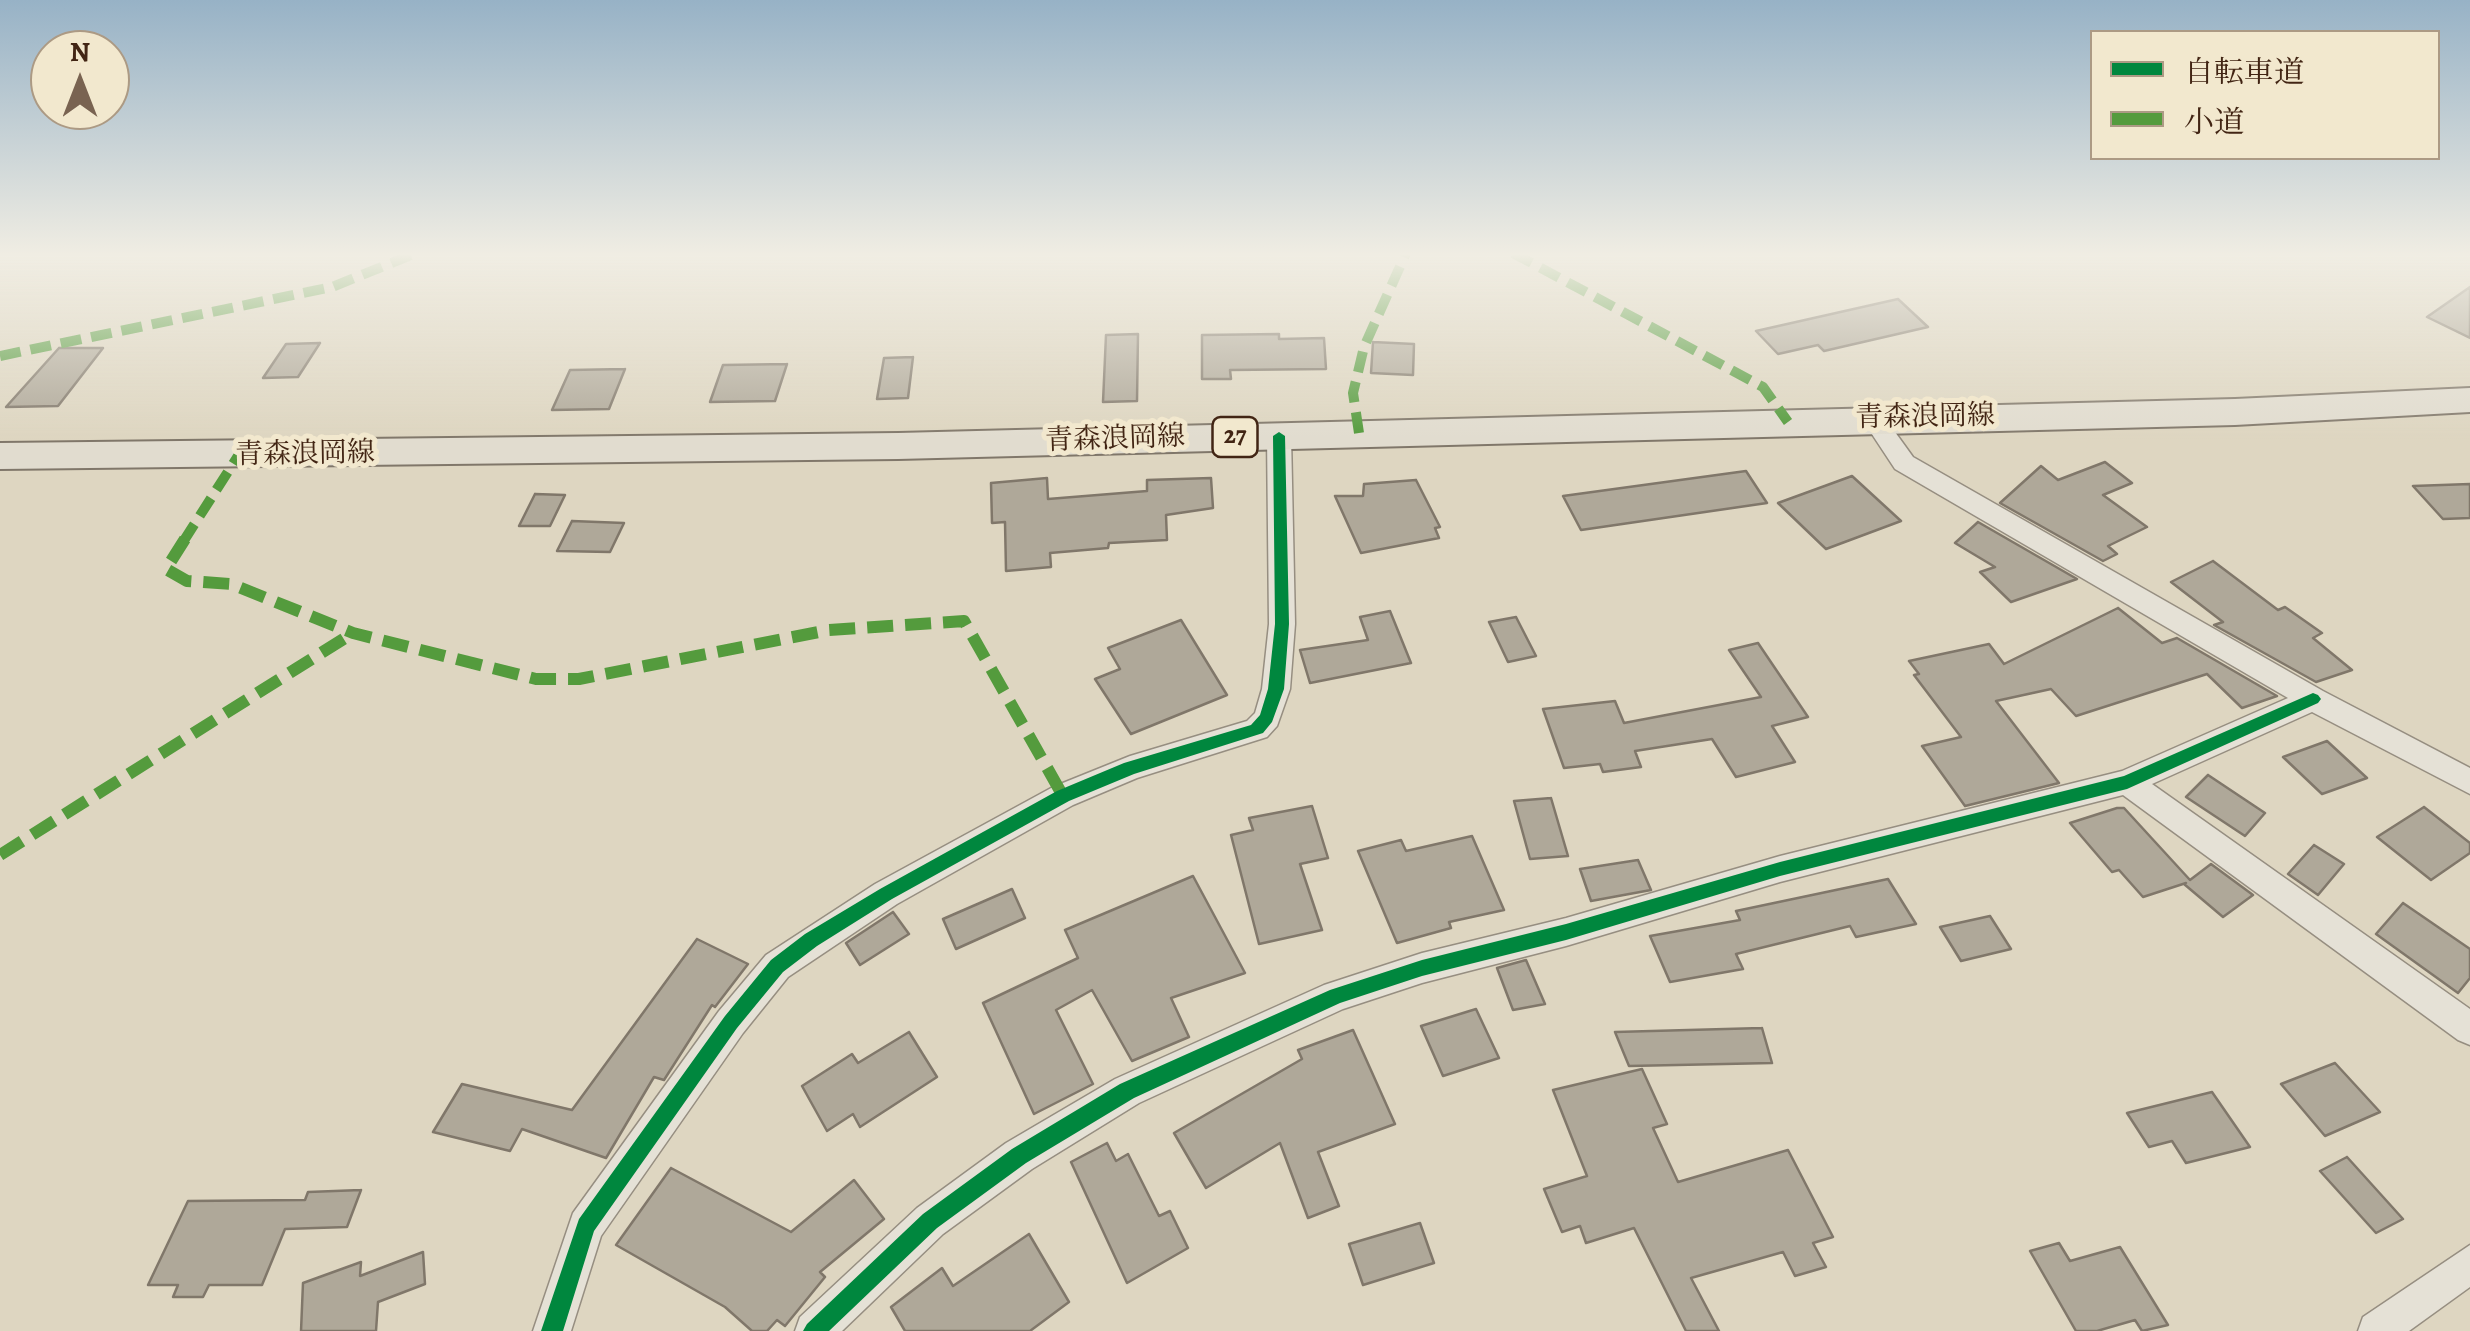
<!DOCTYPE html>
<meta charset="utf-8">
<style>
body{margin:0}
#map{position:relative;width:2470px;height:1331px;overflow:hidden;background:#ded6c1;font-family:Alegreya,"Noto Serif JP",serif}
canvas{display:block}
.legend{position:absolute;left:2090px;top:30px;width:350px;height:130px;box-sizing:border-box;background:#f2e8ce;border:2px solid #ac9a84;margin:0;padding:12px 18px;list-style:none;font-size:30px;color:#422514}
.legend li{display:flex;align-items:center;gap:20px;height:50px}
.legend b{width:50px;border:2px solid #ac9a84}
.north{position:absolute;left:30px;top:30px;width:100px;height:100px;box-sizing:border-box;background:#f2e8ce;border:2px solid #ac9a84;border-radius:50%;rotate:0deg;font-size:28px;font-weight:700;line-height:40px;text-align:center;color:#422514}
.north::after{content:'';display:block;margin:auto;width:35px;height:45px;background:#796351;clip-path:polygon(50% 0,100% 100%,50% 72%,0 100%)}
</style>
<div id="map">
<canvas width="2470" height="1331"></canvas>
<ul class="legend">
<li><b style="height:12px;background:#00873e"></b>自転車道</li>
<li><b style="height:12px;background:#549b3d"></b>小道</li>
</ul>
<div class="north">N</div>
</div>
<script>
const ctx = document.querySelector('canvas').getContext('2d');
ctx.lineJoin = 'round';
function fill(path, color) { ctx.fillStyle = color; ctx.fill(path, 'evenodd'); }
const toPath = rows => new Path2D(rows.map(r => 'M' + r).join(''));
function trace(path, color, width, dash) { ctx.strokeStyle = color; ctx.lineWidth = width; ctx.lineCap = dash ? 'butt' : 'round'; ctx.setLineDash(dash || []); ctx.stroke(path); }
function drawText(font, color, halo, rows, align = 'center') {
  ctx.font = font + ' Alegreya,"Noto Serif JP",serif'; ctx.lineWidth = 10; ctx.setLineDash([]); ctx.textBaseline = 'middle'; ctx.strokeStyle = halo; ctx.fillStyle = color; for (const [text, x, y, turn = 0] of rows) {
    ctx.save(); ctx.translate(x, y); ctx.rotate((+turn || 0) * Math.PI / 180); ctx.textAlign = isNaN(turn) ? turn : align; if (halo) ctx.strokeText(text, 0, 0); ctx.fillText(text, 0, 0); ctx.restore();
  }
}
const building = toPath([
 [2470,287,2470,338,2427,317,2470,287],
 [1898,299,1928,327,1824,351,1818,345,1778,354,1756,331,1898,299],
 [1138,334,1137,401,1103,402,1106,335,1138,334],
 [1279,334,1279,339,1324,338,1326,369,1230,370,1231,379,1202,379,1202,335,1279,334],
 [1373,342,1414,344,1413,375,1371,373,1373,342],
 [320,343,298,377,263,378,286,344,320,343],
 [59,348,103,348,58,406,6,407,59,348],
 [913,357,908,398,877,399,884,358,913,357],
 [787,364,775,401,710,402,723,365,787,364],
 [625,369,609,409,552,410,570,370,625,369],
 [2105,462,2132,483,2103,495,2147,527,2108,546,2117,554,2103,561,2000,503,2041,466,2058,480,2105,462],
 [1746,471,1767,503,1581,530,1563,496,1746,471],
 [1852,476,1901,521,1826,549,1778,503,1852,476],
 [1047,478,1048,499,1147,491,1147,480,1211,478,1213,508,1166,515,1167,540,1109,543,1108,548,1050,553,1051,567,1006,571,1005,522,992,523,991,483,1047,478],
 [1416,480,1440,527,1435,528,1439,538,1361,553,1335,496,1363,496,1364,484,1416,480],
 [2470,484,2470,518,2443,519,2413,486,2470,484],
 [535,494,565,495,550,526,519,526,535,494],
 [572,521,624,523,610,552,557,551,572,521],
 [1978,522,2077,579,2011,602,1980,572,1995,567,1955,543,1978,522],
 [2213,561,2278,610,2285,607,2322,633,2313,638,2352,670,2316,682,2214,625,2223,622,2171,582,2213,561],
 [2118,608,2162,643,2177,638,2277,696,2242,708,2207,674,2076,716,2051,689,1996,701,2059,783,1965,806,1922,746,1961,737,1914,675,1919,674,1909,661,1989,644,2004,664,2118,608],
 [1390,611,1411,663,1310,683,1300,650,1368,640,1360,617,1390,611],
 [1516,617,1536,656,1508,662,1489,622,1516,617],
 [1181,620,1227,695,1131,734,1095,679,1120,669,1108,648,1181,620],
 [1758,643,1808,717,1772,726,1795,762,1736,777,1712,739,1635,751,1641,767,1603,772,1600,764,1564,768,1543,709,1615,701,1624,723,1761,697,1729,650,1758,643],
 [2327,741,2367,778,2322,794,2283,757,2327,741],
 [2208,775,2265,813,2245,836,2186,797,2208,775],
 [1551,798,1568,856,1530,859,1514,801,1551,798],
 [1312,806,1328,858,1300,864,1322,930,1259,944,1231,835,1253,830,1249,818,1312,806],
 [2424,807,2470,843,2470,853,2431,880,2377,837,2424,807],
 [2117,808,2124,808,2190,880,2211,864,2253,895,2223,917,2184,884,2186,883,2143,897,2119,870,2112,872,2070,823,2117,808],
 [1472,836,1504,910,1449,922,1451,928,1397,943,1358,851,1401,840,1406,851,1472,836],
 [2314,845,2344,864,2318,895,2288,874,2314,845],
 [1638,860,1651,890,1591,901,1580,869,1638,860],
 [1193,876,1245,973,1171,998,1189,1037,1132,1061,1092,990,1056,1010,1093,1084,1034,1114,983,1003,1078,958,1065,930,1193,876],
 [1888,879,1916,924,1856,937,1850,926,1736,954,1743,969,1670,982,1650,936,1740,920,1736,911,1888,879],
 [1012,889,1025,918,956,949,943,919,1012,889],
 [2403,903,2470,949,2470,978,2458,993,2376,934,2403,903],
 [893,912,909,934,860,965,846,943,893,912],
 [1990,916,2011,949,1961,961,1940,927,1990,916],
 [697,939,748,964,715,1007,712,1005,664,1080,654,1077,606,1158,522,1129,510,1151,433,1132,462,1084,572,1110,697,939],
 [1526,960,1545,1004,1513,1010,1497,968,1526,960],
 [1476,1009,1499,1058,1443,1076,1421,1026,1476,1009],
 [1762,1028,1772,1063,1629,1066,1615,1032,1762,1028],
 [1353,1030,1395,1124,1318,1152,1339,1206,1308,1218,1280,1143,1206,1188,1174,1133,1302,1059,1298,1050,1353,1030],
 [909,1032,937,1077,860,1127,853,1114,827,1131,802,1086,852,1054,858,1063,909,1032],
 [2335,1063,2380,1112,2325,1136,2281,1084,2335,1063],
 [1642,1069,1667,1124,1653,1128,1678,1182,1788,1150,1833,1237,1813,1243,1826,1267,1795,1276,1783,1252,1691,1278,1719,1331,1686,1331,1634,1228,1586,1243,1580,1226,1562,1232,1544,1189,1587,1176,1553,1090,1642,1069],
 [2212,1092,2250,1147,2186,1163,2172,1141,2149,1147,2127,1113,2212,1092],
 [1107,1143,1116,1161,1128,1154,1159,1216,1170,1211,1188,1248,1127,1283,1071,1162,1107,1143],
 [2347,1157,2403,1219,2376,1233,2320,1171,2347,1157],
 [671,1168,791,1232,854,1180,884,1219,820,1272,825,1277,785,1326,777,1320,767,1331,752,1331,725,1307,616,1245,671,1168],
 [361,1190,347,1227,285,1229,262,1285,209,1285,203,1297,173,1297,178,1285,148,1285,188,1201,305,1200,308,1192,361,1190],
 [1420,1223,1434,1263,1363,1285,1349,1244,1420,1223],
 [1029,1234,1069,1302,1030,1331,905,1331,891,1307,942,1268,953,1286,1029,1234],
 [2059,1243,2070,1261,2120,1247,2168,1325,2142,1331,2135,1320,2097,1331,2076,1331,2030,1251,2059,1243],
 [423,1252,425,1284,378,1302,376,1331,301,1331,303,1283,361,1262,360,1276,423,1252]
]);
const street = toPath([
 [1874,411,1882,414,1913,457,2323,691,2470,768,2470,794,2312,712,2152,784,2470,1009,2470,1045,2458,1040,2123,795,1780,882,1566,946,1422,983,1343,1009,1139,1103,1032,1169,943,1234,842,1331,795,1331,800,1317,917,1208,1006,1143,1115,1079,1324,985,1422,953,1566,918,1780,856,2122,771,2288,698,1895,469,1862,419,1874,411],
 [1279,428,1291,436,1295,624,1290,689,1277,726,1267,737,1137,778,1073,805,897,904,788,977,743,1033,601,1236,571,1331,533,1331,573,1213,719,1011,766,955,875,884,1053,787,1130,756,1247,721,1255,713,1262,689,1269,624,1267,436,1279,428],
 [2470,1245,2470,1287,2409,1331,2358,1331,2363,1317,2470,1245]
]);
const primary = toPath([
 [2470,388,2470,412,2235,425,898,459,0,469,0,443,898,433,2235,399,2470,388]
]);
const quietFar1 = toPath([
 [1513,253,1763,387,1788,422],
 [0,356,332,287,416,253],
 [1359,433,1353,393,1364,347,1406,253],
 [183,542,238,456]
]);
const quiet = toPath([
 [185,539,166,569,187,581,231,584,353,633,536,679,579,679,829,630,964,621,1063,796],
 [0,855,353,633]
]);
const cycleway = toPath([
 [1279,432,1285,436,1289,624,1284,689,1272,722,1263,733,1134,774,1069,801,892,899,817,946,783,972,737,1028,594,1231,563,1331,541,1331,579,1219,725,1016,771,960,805,934,880,889,1057,791,1124,763,1251,725,1260,715,1268,689,1275,624,1273,436,1279,432],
 [2313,693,2318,695,2321,699,2318,703,2127,789,1780,876,1566,940,1422,976,1340,1003,1134,1098,1026,1163,937,1228,829,1331,803,1331,807,1324,923,1214,1012,1149,1120,1084,1330,990,1422,960,1566,924,1780,862,2124,776,2313,693]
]);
const shields = [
 [1235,437,45]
];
const shieldNames = [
 ["27",1235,437]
];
const streetNames = [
 ["青森浪岡線",1925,418,-1],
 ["青森浪岡線",1115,440,-2],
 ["青森浪岡線",305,455,-1]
];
fill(building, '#afa899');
trace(building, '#80776a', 2.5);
trace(street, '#968e81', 3);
trace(primary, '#80776a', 4);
fill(street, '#e5e1d6');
fill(primary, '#e1dccf');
trace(quietFar1, '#549b3d', 10, [21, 10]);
trace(quiet, '#549b3d', 12, [26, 12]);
fill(cycleway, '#00873e');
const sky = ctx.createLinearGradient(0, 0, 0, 439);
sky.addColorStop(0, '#97b2c6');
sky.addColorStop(0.58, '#f0ede3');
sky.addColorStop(1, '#f0ede300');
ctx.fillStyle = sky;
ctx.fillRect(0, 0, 2470, 439);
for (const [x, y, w] of shields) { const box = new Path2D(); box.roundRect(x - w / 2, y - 20, w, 40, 8); ctx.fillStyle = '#f2e8ce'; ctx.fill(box); trace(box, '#422514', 2.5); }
drawText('bold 25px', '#422514', null, shieldNames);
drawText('28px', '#422514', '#f2e8ce', streetNames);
</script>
